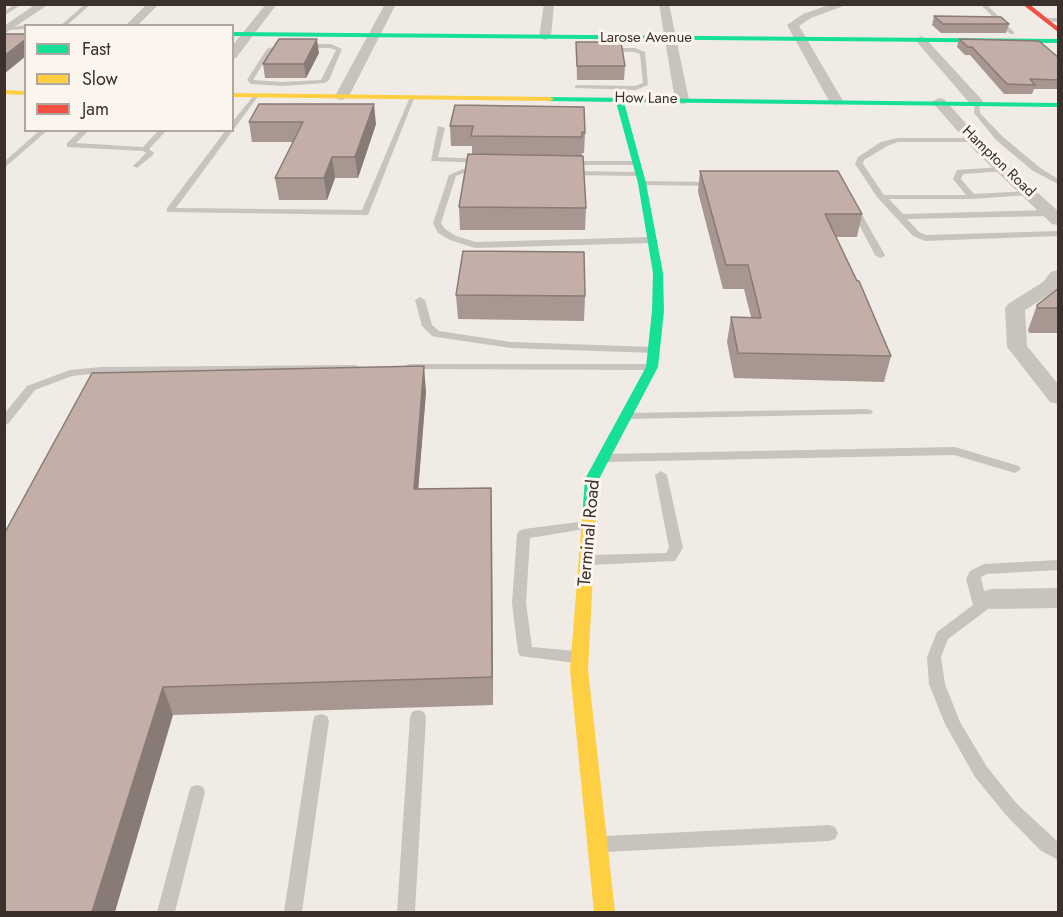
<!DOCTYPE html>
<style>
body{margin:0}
#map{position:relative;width:1063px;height:917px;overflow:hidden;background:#f0ebe5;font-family:Jost,sans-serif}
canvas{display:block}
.frame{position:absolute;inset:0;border:6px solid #3b302b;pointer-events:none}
.legend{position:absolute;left:24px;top:24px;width:210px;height:108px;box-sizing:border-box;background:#fbf5ee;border:2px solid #aea6a0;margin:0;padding:8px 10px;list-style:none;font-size:18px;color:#3b302b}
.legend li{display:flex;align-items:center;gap:12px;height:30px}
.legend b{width:30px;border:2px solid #aea6a0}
</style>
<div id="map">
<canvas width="1063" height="917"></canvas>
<div class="frame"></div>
<ul class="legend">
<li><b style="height:8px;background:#16e098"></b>Fast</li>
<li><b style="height:8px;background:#ffcf43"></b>Slow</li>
<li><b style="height:8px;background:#f24e42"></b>Jam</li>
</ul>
</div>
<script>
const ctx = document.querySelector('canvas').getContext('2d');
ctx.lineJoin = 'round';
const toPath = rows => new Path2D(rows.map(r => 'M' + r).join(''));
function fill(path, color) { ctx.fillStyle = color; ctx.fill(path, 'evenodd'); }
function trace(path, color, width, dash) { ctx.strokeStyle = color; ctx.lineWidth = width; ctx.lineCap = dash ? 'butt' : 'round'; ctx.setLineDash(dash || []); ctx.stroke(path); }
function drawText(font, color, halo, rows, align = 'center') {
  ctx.font = font + ' Jost,sans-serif'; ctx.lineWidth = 6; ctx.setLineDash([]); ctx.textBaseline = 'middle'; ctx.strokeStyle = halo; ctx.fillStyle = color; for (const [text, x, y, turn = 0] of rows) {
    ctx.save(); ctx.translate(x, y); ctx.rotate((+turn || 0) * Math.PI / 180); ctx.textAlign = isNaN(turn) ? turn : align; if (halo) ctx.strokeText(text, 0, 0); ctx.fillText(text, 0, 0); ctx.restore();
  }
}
const lane = toPath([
 [16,4,22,4,4,16,4,11,16,4],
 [85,4,91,4,66,26,60,26,85,4],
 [980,4,986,4,1014,32,1014,34,1010,34,980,4],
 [1045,18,1058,18,1058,22,1043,21,1045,18],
 [26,25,26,29,10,30,7,28,26,25],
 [331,44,342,49,329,80,325,83,282,86,251,84,247,80,267,49,281,44,331,44],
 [282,48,330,48,336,50,321,80,282,82,253,80,271,51,282,48],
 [607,48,635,48,645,52,648,85,636,90,575,88,575,86,577,85,635,86,643,83,640,54,634,52,605,51,607,48],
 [256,93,259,95,176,208,362,210,410,97,415,96,368,215,167,212,167,208,226,130,232,130,232,122,256,93],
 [975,102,979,102,980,113,1002,136,1039,167,1058,179,1058,184,1033,171,996,140,974,113,975,102],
 [438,126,445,128,438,157,482,159,485,159,485,163,431,161,438,126],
 [40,130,48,130,4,168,4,162,40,130],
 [81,130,89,130,76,143,143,147,159,130,167,130,149,149,154,153,153,155,137,168,133,166,146,153,143,151,67,147,67,143,81,130],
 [897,138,973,138,977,140,973,142,898,142,887,146,864,160,863,164,884,195,966,195,953,179,957,170,1002,167,1005,167,1005,171,963,174,961,179,974,194,1029,191,1033,193,1029,195,972,199,889,199,903,214,1050,210,1054,213,1050,216,907,219,919,232,926,235,1058,231,1058,236,925,241,913,236,877,197,855,164,858,157,881,142,897,138],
 [565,161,636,161,640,163,636,165,565,165,565,161],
 [463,169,482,170,486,172,482,174,464,173,456,176,441,223,445,229,456,236,476,242,651,237,655,240,651,243,475,248,450,240,438,233,433,223,449,175,463,169],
 [566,171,639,172,643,174,639,176,569,175,566,175,566,171],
 [639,181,715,182,719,184,715,186,642,185,638,183,639,181],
 [850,204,857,206,885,255,883,257,880,258,875,255,849,206,850,204],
 [420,297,425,300,432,325,439,331,511,342,654,347,659,350,654,353,511,348,436,337,432,336,422,326,415,300,420,297],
 [410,364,652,364,657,367,652,370,406,369,405,367,406,365,410,364],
 [354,365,358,366,359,368,358,370,101,373,72,376,35,390,8,424,4,425,4,414,27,386,70,370,101,367,354,365],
 [867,409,871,410,873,412,871,414,627,419,621,416,627,413,867,409],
 [955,447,1019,466,1021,469,1015,473,954,455,605,462,599,458,605,454,955,447],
 [661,471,667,475,683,548,675,561,591,565,586,563,584,560,586,557,591,555,666,553,669,548,655,475,661,471],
 [586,521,591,522,592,525,591,528,530,538,526,603,532,647,576,651,581,653,583,657,581,661,576,663,520,656,518,652,512,603,517,534,519,531,524,529,586,521],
 [1058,560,1058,570,987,574,981,577,985,596,991,594,996,595,998,599,996,603,948,639,941,657,945,684,960,722,987,767,1017,804,1058,842,1058,860,1040,850,1005,814,975,777,945,724,929,684,927,657,937,632,973,605,966,579,970,571,984,564,1058,560],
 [418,710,424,712,426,717,415,912,397,912,410,717,412,712,418,710],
 [321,714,327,716,329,721,302,912,284,912,313,721,315,716,321,714],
 [197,785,203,787,205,792,175,912,157,912,189,792,191,787,197,785],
 [829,825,835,827,838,833,835,839,829,841,605,852,599,850,596,844,599,838,605,836,829,825]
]);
const street = toPath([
 [36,4,49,4,4,34,4,26,36,4],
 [147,4,159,4,137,26,125,26,147,4],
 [266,4,277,4,236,58,232,59,232,46,266,4],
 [385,4,396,4,349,96,342,100,337,99,335,96,385,4],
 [544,4,554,4,551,37,545,40,539,37,544,4],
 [659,4,669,4,689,100,687,103,682,104,675,100,659,4],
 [832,4,846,5,811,18,799,26,843,101,836,105,829,101,787,25,803,14,832,4],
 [921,36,925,38,982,100,984,103,982,106,972,106,917,42,915,40,921,36],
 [939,98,944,99,987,147,1058,211,1058,225,1052,224,977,153,932,102,939,98],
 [1058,270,1057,290,1025,310,1027,346,1058,384,1058,404,1050,402,1007,347,1005,308,1008,304,1043,282,1051,272,1058,270],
 [1058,588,1058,608,991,609,981,606,977,599,981,592,991,589,1058,588]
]);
const fast = toPath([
 [232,32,1058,39,1058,43,232,36,232,32],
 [547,97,1058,103,1058,107,624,102,646,183,663,273,664,311,658,367,599,479,596,518,589,523,582,518,585,479,646,367,652,311,653,273,638,183,616,102,550,101,547,101,547,97]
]);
const slow = toPath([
 [4,90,26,91,26,95,4,94,4,90],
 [232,93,550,97,554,99,550,101,232,97,232,93],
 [589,513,596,518,588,670,615,912,594,912,570,670,582,518,589,513]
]);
const jam = toPath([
 [1022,4,1029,4,1058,27,1058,32,1022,4]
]);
const wall = toPath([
 [934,16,1009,24,1006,33,941,33,932,25],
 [959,39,1059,58,1059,89,1034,89,1032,94,1004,94,970,55,965,55,957,47],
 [576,42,625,66,624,80,577,80],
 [319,53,306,78,265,78,263,64],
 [259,104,376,124,358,178,335,178,327,200,279,200,275,178,293,142,252,142,249,122],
 [455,105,585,133,584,153,582,153,582,156,586,208,585,230,460,230,459,207,472,154,472,146,451,146,450,126],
 [700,171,862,214,857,237,836,237,891,356,884,382,734,378,727,342,731,317,751,317,744,289,723,289,698,192],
 [1059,288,1059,333,1029,333,1028,330,1037,305],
 [456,295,585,296,584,321,458,319],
 [426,392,418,489,491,488,493,705,173,715,4,534]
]);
const shadedWall = toPath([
 [26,39,26,56,4,74,4,56],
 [317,39,319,53,306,78,304,64],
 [374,104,376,124,358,178,355,157],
 [332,157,335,178,327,200,324,178],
 [424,366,426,392,416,517,414,489],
 [491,488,492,515,493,705,492,677],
 [163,687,173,715,115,912,92,912]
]);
const building = toPath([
 [934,16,1001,17,1009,24,943,24,934,16],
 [4,34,26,34,26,39,4,56,4,34],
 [279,39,317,39,304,64,263,64,279,39],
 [959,39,1039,41,1059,58,1059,80,1030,79,1035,85,1007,84,972,47,968,47,959,39],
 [576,42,621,42,625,66,577,66,576,42],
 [259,104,374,104,355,157,332,157,324,178,275,178,303,122,249,122,259,104],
 [455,105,584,107,585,133,582,132,582,137,471,136,473,126,450,126,455,105],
 [468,154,583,156,586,208,459,207,468,154],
 [700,171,838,171,862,214,825,214,857,281,859,281,891,356,738,353,731,317,761,318,748,265,726,265,700,171],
 [463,251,584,252,585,296,456,295,463,251],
 [1059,288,1059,308,1038,308,1037,305,1059,288],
 [424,366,414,489,491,488,492,677,163,687,92,912,4,912,4,534,92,373,424,366]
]);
const farStreetnames = [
 ["Larose Avenue",646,38],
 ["How Lane",646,99,1],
 ["Hampton Road",998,162,44]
];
const streetNames = [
 ["Terminal Road",590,533,-85]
];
fill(lane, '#c9c3be');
fill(street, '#c9c3be');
fill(fast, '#16e098');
fill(slow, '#ffcf43');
fill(jam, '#f24e42');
fill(wall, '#a89690');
fill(shadedWall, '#887a75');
fill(building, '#c3afa7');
trace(building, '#887a75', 1.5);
drawText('15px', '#3b302b', '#fbf5ee', farStreetnames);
drawText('18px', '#3b302b', '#fbf5ee', streetNames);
</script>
